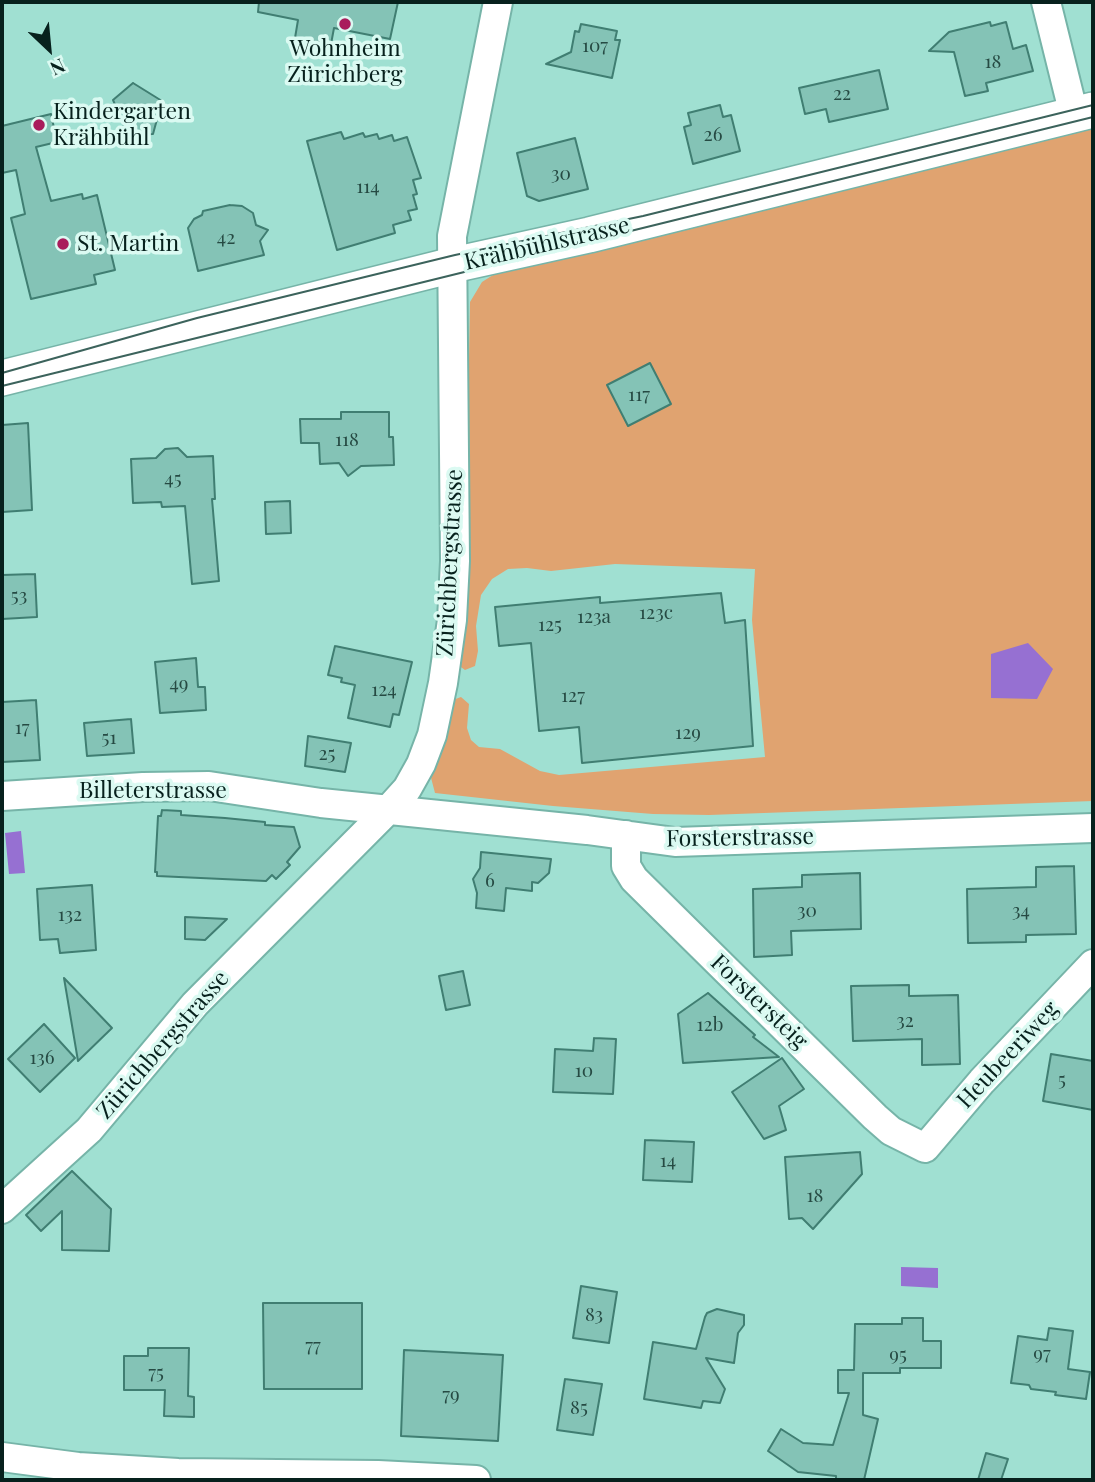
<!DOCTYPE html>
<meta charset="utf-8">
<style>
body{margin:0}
#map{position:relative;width:1095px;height:1482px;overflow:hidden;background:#a0e0d2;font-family:"Playfair Display",serif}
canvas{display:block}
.frame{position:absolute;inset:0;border:4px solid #07211d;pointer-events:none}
.north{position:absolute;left:14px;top:14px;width:70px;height:70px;-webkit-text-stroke:5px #dbfaf2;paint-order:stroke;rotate:154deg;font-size:19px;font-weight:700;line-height:28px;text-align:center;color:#07211d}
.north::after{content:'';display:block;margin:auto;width:24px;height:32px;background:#07211d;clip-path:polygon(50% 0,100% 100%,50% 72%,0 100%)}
</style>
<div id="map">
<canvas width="1095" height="1482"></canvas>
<div class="frame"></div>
<div class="north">N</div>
</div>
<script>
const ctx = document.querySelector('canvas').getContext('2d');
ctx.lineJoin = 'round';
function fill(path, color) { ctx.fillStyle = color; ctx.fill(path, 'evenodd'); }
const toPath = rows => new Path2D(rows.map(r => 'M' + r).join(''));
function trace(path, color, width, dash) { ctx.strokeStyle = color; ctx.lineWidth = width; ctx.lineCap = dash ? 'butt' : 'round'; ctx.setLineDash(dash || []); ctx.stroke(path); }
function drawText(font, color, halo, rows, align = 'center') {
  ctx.font = font + ' "Playfair Display",serif'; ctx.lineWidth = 7; ctx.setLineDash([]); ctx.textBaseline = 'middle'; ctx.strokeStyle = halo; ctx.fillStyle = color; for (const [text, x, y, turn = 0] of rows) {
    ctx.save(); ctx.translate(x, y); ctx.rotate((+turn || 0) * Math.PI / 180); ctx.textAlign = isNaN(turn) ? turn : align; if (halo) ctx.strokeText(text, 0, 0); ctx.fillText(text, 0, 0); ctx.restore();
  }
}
const green = toPath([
 [1093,126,1093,801,709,815,653,814,553,806,435,793,429,770,450,701,461,697,469,704,467,728,471,740,479,747,500,749,540,771,559,775,765,757,752,620,755,569,615,564,551,571,527,568,508,569,492,579,481,595,476,626,478,651,475,666,465,670,458,665,466,536,470,302,482,282,493,275,512,268]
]);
const water = toPath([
 [1028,643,1053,669,1037,699,991,698,991,654],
 [21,831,25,873,9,874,5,833],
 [901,1267,938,1268,938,1288,901,1286]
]);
const building = toPath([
 [259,2,398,2,390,39,334,28,331,44,295,38,298,20,258,12,259,2],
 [990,22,991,26,1006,22,1013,49,1026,45,1033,71,986,83,988,91,965,96,954,52,929,51,949,32,990,22],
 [581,24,617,31,615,40,620,40,612,78,546,64,571,52,575,31,579,32,581,24],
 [879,70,888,109,829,122,826,109,805,114,799,88,879,70],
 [133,83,162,101,153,134,128,135,113,100,133,83],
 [720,105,723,117,731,115,740,151,693,164,684,127,691,125,688,113,720,105],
 [51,114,57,142,36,147,51,201,82,194,83,199,97,195,115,270,94,275,96,284,31,299,11,218,25,214,16,170,2,173,2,126,51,114],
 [341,132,344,139,363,133,365,137,377,134,379,139,392,135,394,141,407,137,421,178,413,180,417,194,413,195,417,209,408,211,411,220,393,225,395,233,337,250,307,141,341,132],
 [575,138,588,189,539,201,527,196,517,153,575,138],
 [230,205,242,206,253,213,256,225,268,230,260,241,264,255,198,271,188,228,194,219,202,215,203,211,230,205],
 [650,363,671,404,628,426,607,385,650,363],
 [341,412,389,412,389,437,393,437,394,465,361,466,348,476,339,463,320,464,319,443,301,443,300,419,341,419,341,412],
 [28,423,32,510,2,512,2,425,28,423],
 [178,448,187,457,213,456,215,499,212,499,219,581,192,584,185,506,162,507,161,502,133,503,131,459,156,458,165,449,178,448],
 [290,501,291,533,266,534,265,502,290,501],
 [35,574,37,617,2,619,2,575,35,574],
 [721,593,725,623,745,620,753,746,582,763,579,727,539,731,531,643,499,646,495,607,600,597,600,603,721,593],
 [335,646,412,662,399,715,393,714,390,727,348,718,355,685,341,682,342,678,328,675,335,646],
 [196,658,198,687,205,687,206,710,160,713,155,662,196,658],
 [36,700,40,760,2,762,2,702,36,700],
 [131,719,134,753,87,756,84,723,131,719],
 [308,736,351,743,345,772,305,766,308,736],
 [162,810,181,811,181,815,225,818,265,822,265,825,294,827,300,847,287,862,290,865,276,879,272,875,266,881,157,876,157,872,155,872,158,816,161,816,162,810],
 [481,852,551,859,549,873,538,883,532,882,532,891,506,888,504,911,476,908,477,893,473,879,480,868,481,852],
 [1074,866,1076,934,1026,935,1026,942,968,943,967,889,1036,887,1036,867,1074,866],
 [860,873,861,929,791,931,792,955,754,957,753,889,802,887,802,875,860,873],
 [92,885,96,950,60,953,58,939,40,940,37,889,92,885],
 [185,917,227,919,205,940,185,939,185,917],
 [463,971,470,1005,446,1010,439,976,463,971],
 [64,978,112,1028,78,1061,64,978],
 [909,985,909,996,958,995,960,1064,922,1065,922,1039,853,1041,851,986,909,985],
 [708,993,755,1035,753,1037,779,1057,683,1063,678,1014,708,993],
 [44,1024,75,1058,40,1092,8,1059,44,1024],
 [594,1038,616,1039,613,1094,553,1092,555,1049,593,1051,594,1038],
 [1051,1054,1093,1061,1093,1110,1043,1101,1051,1054],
 [782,1058,804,1089,779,1106,786,1130,764,1139,732,1092,782,1058],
 [645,1140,694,1142,692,1182,643,1180,645,1140],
 [860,1152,862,1174,813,1229,802,1218,789,1219,785,1157,860,1152],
 [72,1171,111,1209,109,1251,62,1250,62,1211,41,1231,26,1215,72,1171],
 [581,1286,617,1292,609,1343,573,1338,581,1286],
 [263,1303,362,1303,362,1389,264,1389,263,1303],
 [717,1309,744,1315,744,1325,738,1333,734,1363,706,1358,725,1389,720,1403,703,1401,701,1408,644,1399,653,1342,696,1349,705,1317,707,1313,717,1309],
 [902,1318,923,1318,923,1341,941,1341,941,1368,900,1368,900,1373,863,1373,863,1415,878,1419,864,1480,836,1480,836,1476,798,1472,768,1451,781,1429,803,1443,833,1445,849,1393,838,1393,838,1370,854,1370,855,1324,902,1324,902,1318],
 [1049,1328,1073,1331,1068,1369,1090,1372,1086,1399,1055,1395,1056,1392,1031,1389,1029,1385,1011,1383,1018,1336,1047,1340,1049,1328],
 [148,1348,189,1348,188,1396,194,1397,194,1417,164,1416,165,1390,124,1390,124,1356,148,1356,148,1348],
 [404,1350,503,1355,498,1441,401,1436,404,1350],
 [565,1379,602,1384,593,1435,557,1430,565,1379],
 [986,1453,1008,1459,1001,1480,978,1480,986,1453]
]);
const minor = toPath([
 [1046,2,1074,115],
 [2,796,143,787,209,786,321,803,587,830,675,842,1093,828],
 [626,835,626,866,634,879,875,1117,891,1131,925,1148,982,1081,1093,964],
 [2,1209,89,1130,195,1004,388,810,407,789,421,764,432,735,443,683,452,620,455,561,452,236,498,2],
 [2,1457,78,1467,178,1473,378,1475,476,1480]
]);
const tertiary = toPath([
 [2,378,453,265,589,235,1093,110]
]);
const tram = toPath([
 [2,373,197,318,455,255,643,216,1093,105],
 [2,386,1093,117]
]);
const markers = [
 [345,24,7,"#a91c5c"],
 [39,125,7,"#a91c5c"],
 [63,244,7,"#a91c5c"]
];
const numberNames = [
 ["107",595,46],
 ["18",993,62],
 ["22",842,94],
 ["26",713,135],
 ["30",561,174],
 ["114",368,187],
 ["42",226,238],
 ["117",639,395],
 ["118",347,440],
 ["45",173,479],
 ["53",19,596],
 ["123c",656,613],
 ["123a",594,617],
 ["125",550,625],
 ["49",179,684],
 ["124",384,690],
 ["127",573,696],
 ["17",22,728],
 ["129",688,733],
 ["51",109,738],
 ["25",327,754],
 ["6",490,881],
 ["30",807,911],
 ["34",1021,911],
 ["132",70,915],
 ["32",905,1021],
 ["12b",710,1025],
 ["136",42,1058],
 ["10",584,1071],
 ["5",1062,1080],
 ["14",668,1161],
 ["18",815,1196],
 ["83",594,1315],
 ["77",313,1346],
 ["97",1042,1354],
 ["95",898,1355],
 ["75",156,1373],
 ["79",451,1395],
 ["85",579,1408]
];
const poiNames = [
 ["Wohnheim",345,49,"center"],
 ["Zürichberg",345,75,"center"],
 ["Kindergarten",53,112],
 ["Krähbühl",53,138],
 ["St. Martin",77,244]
];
const streetNames = [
 ["Krähbühlstrasse",547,244,-13],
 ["Zürichbergstrasse",450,563,-87],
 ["Billeterstrasse",153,791],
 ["Forsterstrasse",740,838,-1],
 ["Forstersteig",759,1002,44],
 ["Zürichbergstrasse",163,1045,-49],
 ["Heubeeriweg",1008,1055,-47]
];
fill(green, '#e0a370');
fill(water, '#9670d2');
fill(building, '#84c3b6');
trace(building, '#407e72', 2);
trace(minor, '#76b4a8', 32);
trace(tertiary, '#76b4a8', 38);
trace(minor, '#fff', 28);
trace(tertiary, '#fff', 35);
trace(tram, '#3c635c', 2);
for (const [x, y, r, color] of markers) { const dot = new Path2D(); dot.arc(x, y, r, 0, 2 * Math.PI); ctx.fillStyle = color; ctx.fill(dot); trace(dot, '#dbfaf2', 2.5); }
drawText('19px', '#264a43', null, numberNames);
drawText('23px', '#07211d', '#dbfaf2', poiNames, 'left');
drawText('23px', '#07211d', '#dbfaf2', streetNames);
</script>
